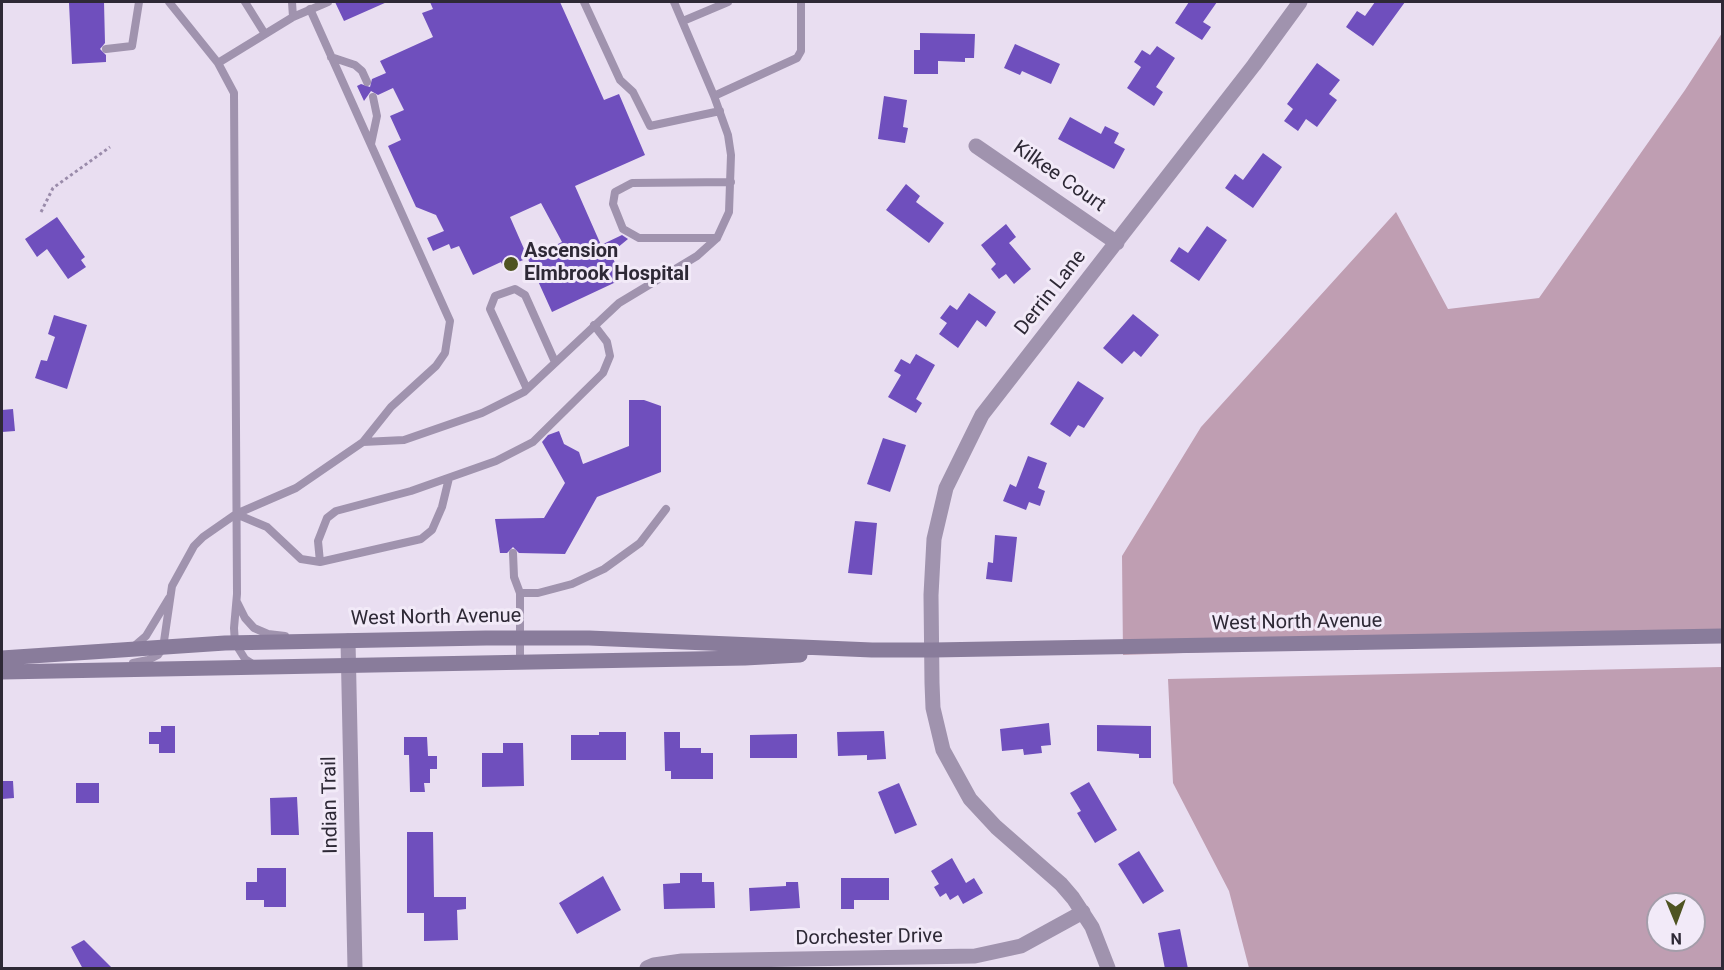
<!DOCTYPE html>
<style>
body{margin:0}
#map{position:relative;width:1724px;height:970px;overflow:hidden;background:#e9def1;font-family:Roboto,sans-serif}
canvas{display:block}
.frame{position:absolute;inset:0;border:3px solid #2e2936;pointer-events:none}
.north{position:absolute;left:1646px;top:892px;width:60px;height:60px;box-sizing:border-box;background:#f2eaf8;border:2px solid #a49daa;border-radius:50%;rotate:179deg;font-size:16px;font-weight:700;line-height:24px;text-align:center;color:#2e2936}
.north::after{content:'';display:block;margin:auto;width:21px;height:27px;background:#4f5422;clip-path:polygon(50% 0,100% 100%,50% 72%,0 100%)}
</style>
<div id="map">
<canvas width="1724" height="970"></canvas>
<div class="frame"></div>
<div class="north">N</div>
</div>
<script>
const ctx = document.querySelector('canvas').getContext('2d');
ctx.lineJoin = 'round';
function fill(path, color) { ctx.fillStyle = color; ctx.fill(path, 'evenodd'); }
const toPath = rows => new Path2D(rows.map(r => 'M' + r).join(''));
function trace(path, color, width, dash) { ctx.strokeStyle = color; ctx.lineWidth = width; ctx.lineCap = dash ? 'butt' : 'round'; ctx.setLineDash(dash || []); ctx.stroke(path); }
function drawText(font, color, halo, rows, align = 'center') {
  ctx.font = font + ' Roboto,sans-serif'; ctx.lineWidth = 6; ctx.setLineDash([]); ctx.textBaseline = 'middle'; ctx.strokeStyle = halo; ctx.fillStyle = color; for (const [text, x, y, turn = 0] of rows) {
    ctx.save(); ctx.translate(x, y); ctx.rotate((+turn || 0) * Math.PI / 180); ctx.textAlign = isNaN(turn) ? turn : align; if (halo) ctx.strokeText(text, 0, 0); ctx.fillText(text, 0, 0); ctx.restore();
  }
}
const green = toPath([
 [1722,33,1722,635,1123,655,1122,556,1201,427,1396,212,1448,309,1539,298,1685,90],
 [1722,667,1722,968,1249,968,1229,891,1173,783,1168,679],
 [1658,904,1694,904,1694,940,1658,940]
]);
const building = toPath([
 [104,2,105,43,100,49,106,55,106,62,72,64,69,3],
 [335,2,387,2,344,21],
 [430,2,560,2,604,100,619,94,645,155,575,186,601,245,622,235,628,239,611,253,621,278,616,282,552,312,528,259,562,242,541,203,510,217,528,258,504,268,501,262,473,275,459,246,451,249,449,244,433,251,427,238,444,231,436,215,416,207,388,146,401,140,390,116,404,110,393,88,378,95,371,91,364,101,357,86,361,84,370,87,372,79,386,73,380,61,433,37,422,13,433,9],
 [1189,2,1217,2,1203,22,1211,27,1202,40,1175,23],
 [1375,2,1405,2,1373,46,1346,27,1357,11,1365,16],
 [920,33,975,34,974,58,965,58,965,62,938,61,938,74,914,74,914,50,920,50],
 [1015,44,1060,64,1051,84,1022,71,1020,75,1004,68],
 [1157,46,1175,58,1156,87,1163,92,1154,106,1127,88,1141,67,1134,62,1142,50,1150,55],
 [1317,63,1340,80,1329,94,1337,100,1317,127,1306,119,1298,131,1284,121,1293,109,1287,104],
 [884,96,907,100,903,127,908,128,905,143,878,139],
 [1070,117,1101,134,1105,126,1119,133,1114,143,1125,149,1114,169,1058,139],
 [1263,153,1282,167,1253,208,1225,188,1235,174,1243,180],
 [906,184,920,196,916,202,944,223,929,243,886,210],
 [57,217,85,257,81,260,86,267,68,279,47,249,37,257,25,239],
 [1006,224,1016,237,1009,243,1031,269,1014,284,1006,274,999,279,991,269,996,264,981,245],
 [1207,226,1227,240,1199,281,1170,261,1179,247,1188,253],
 [969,293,996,312,986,327,977,320,958,348,939,334,947,323,940,318,950,305,957,310],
 [1133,314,1159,335,1141,357,1134,351,1122,364,1103,348],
 [54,315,87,325,67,389,35,378,41,360,47,361,55,337,48,334],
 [916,354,935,365,916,399,922,403,916,413,888,397,901,375,894,371,901,359,910,364],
 [1078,381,1104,398,1084,428,1078,425,1070,437,1050,424],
 [629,400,644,400,661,406,661,472,597,497,565,554,519,553,513,547,507,553,500,553,495,519,544,518,565,483,542,442,548,435,559,431,564,444,579,452,583,464,629,446],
 [13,409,15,431,2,432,2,410],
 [883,438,906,445,890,492,867,484],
 [1028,456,1047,463,1038,488,1045,491,1040,506,1029,502,1026,510,1003,501,1010,484,1016,487],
 [855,521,877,523,872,575,848,573],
 [995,535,1017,537,1012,582,986,579,988,562,993,563],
 [1049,723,1051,745,1041,746,1042,753,1024,755,1023,749,1002,751,1000,729],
 [1097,725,1151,726,1151,758,1139,758,1139,754,1097,751],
 [161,726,175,726,175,753,159,753,159,744,149,744,149,732,161,732],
 [884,731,886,759,867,760,867,755,838,756,837,732],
 [599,732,626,732,626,760,571,760,571,735,599,735],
 [664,732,680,732,680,748,701,748,701,753,713,753,713,779,671,779,671,771,665,771],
 [797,734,797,758,750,758,750,735],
 [404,737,427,737,428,756,437,756,437,769,430,769,430,783,424,783,425,792,410,792,409,755,404,755],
 [503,743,523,743,524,786,482,787,482,753,503,753],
 [2,781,13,781,14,798,2,799],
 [1089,782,1117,830,1095,843,1077,813,1081,811,1070,793],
 [76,783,99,783,99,803,76,803],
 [899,783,917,825,895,834,878,792],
 [297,797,299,835,271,835,270,798],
 [407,832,433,832,434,897,466,897,466,909,457,910,458,940,424,941,424,913,407,913],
 [1139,851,1164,891,1143,904,1118,864],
 [952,858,966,883,974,878,983,893,963,904,958,895,950,900,946,893,940,897,934,887,939,884,931,871],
 [257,868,286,868,286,907,264,907,264,900,246,900,246,882,257,882],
 [680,873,702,873,702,882,714,882,715,908,664,909,663,884,680,883],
 [603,876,621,910,577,934,559,903],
 [841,878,889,878,889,900,854,900,854,909,841,909],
 [786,882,798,882,800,908,750,911,749,888,786,886],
 [1180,929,1188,969,1165,969,1158,933],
 [84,940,113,969,83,969,71,947]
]);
const path = toPath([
 [41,212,53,188,110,147]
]);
const lane = toPath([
 [169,2,218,63,234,93,237,594,234,628,235,643,245,659,256,666],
 [245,2,265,34],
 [292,2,293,17],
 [584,2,620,80,633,92,650,126,720,111],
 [310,9,450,321,445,353,436,366,391,407,363,442],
 [683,21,728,2],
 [106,49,132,46,139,2],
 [331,57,355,65,362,71,367,82],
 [218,63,293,17,328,2],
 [714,96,797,58,801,51,801,2],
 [371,144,377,116,373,97],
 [717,238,639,238,623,229,613,204,615,192,632,183,731,182],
 [527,389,490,309,495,296,515,289,525,295,555,362],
 [449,478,442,507,432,530,421,539,320,562,318,541,327,518,336,511,411,491,496,461,533,442,603,373,610,356,607,342,594,325],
 [236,514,267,527,301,559,320,562],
 [513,553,514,577,520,593,520,663],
 [520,593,538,593,572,584,604,569,640,543,666,509],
 [237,602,245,618,254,628,268,634,285,636],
 [132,648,146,636,169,598],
 [133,663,148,660,158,655,163,648,172,586,194,546,203,537,236,514,296,488,363,442,404,440,482,413,524,392,619,303,697,256,717,238,729,212,731,155,728,135,714,96,674,2]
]);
const street = toPath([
 [976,146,1117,243],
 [348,641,355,968],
 [647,968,654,965,682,961,975,956,1021,946,1083,912],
 [1108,968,1092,927,1073,898,1061,884,996,827,970,799,943,750,933,708,932,683,931,595,934,539,946,488,982,415,1254,65,1300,2]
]);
const secondary = toPath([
 [2,658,225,643,486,638,589,638,872,650,933,650,1722,636],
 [2,672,745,658,800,655]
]);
const markers = [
 [511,264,8,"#4f5422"]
];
const streetNames = [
 ["Kilkee Court",1059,177,35],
 ["Derrin Lane",1051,293,-52],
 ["West North Avenue",436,618,-1],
 ["West North Avenue",1297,623,-1],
 ["Indian Trail",331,805,-91],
 ["Dorchester Drive",869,938,-1]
];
const poiNames = [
 ["Ascension",524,252],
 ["Elmbrook Hospital",524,275]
];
fill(green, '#bf9eb2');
fill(building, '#6f4fbd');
trace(path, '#9a8baa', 3, [3, 3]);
trace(lane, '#a093ae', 8);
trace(street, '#a093ae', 15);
trace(secondary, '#897c9b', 15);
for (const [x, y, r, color] of markers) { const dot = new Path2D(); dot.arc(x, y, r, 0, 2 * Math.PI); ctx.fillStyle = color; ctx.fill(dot); trace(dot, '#f2eaf8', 2); }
drawText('20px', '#2e2936', '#f2eaf8', streetNames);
drawText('bold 20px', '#2e2936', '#f2eaf8', poiNames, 'left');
</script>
